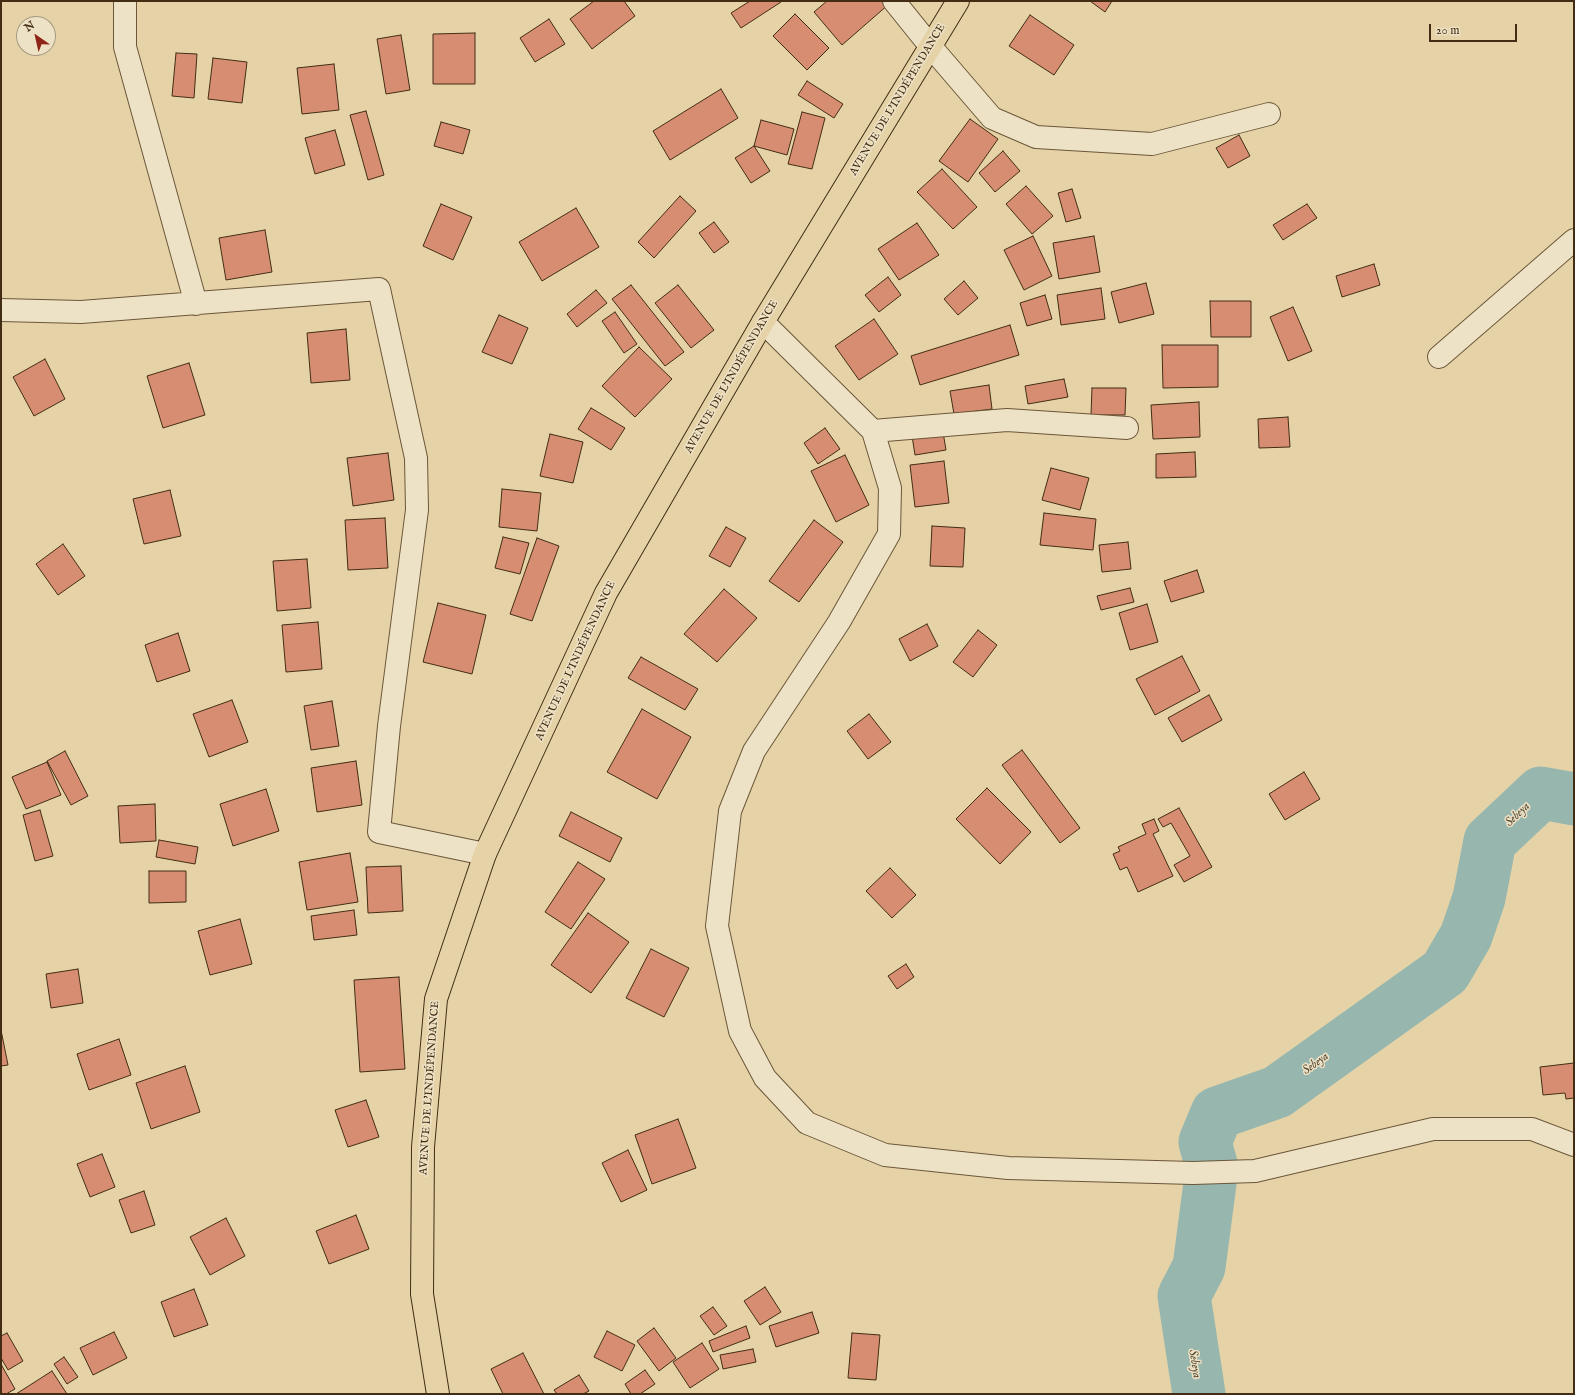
<!DOCTYPE html>
<meta charset="utf-8">
<style>
body{margin:0}
#map{position:relative;width:1575px;height:1395px;overflow:hidden;background:#e5d3a7;font-family:"IM FELL English",serif}
canvas{display:block}
.frame{position:absolute;inset:0;border:2px solid #422d14;pointer-events:none}
.north{position:absolute;left:16px;top:16px;width:40px;height:40px;box-sizing:border-box;background:#eee2c6;border:1px solid #a99a7f;border-radius:50%;rotate:326deg;font-size:11px;font-weight:700;line-height:16px;text-align:center;color:#422d14}
.north::after{content:'';display:block;margin:auto;width:14px;height:18px;background:#8f2418;clip-path:polygon(50% 0,100% 100%,50% 72%,0 100%)}
.scale{position:absolute;left:1429px;top:24px;width:88px;height:18px;box-sizing:border-box;border:2px solid #422d14;border-top:0;padding-left:5px;font-size:12px;line-height:14px;white-space:nowrap;color:#422d14;-webkit-text-stroke:3px #eee2c6;paint-order:stroke}
</style>
<div id="map">
<canvas width="1575" height="1395"></canvas>
<div class="frame"></div>
<div class="north">N</div>
<div class="scale">20 m</div>
</div>
<script>
const ctx = document.querySelector('canvas').getContext('2d');
ctx.lineJoin = 'round';
const toPath = rows => new Path2D(rows.map(r => 'M' + r).join(''));
function trace(path, color, width, dash) { ctx.strokeStyle = color; ctx.lineWidth = width; ctx.lineCap = dash ? 'butt' : 'round'; ctx.setLineDash(dash || []); ctx.stroke(path); }
function fill(path, color) { ctx.fillStyle = color; ctx.fill(path, 'evenodd'); }
function drawText(font, color, halo, rows, align = 'center') {
  ctx.font = font + ' "IM FELL English",serif'; ctx.lineWidth = 3; ctx.setLineDash([]); ctx.textBaseline = 'middle'; ctx.strokeStyle = halo; ctx.fillStyle = color; for (const [text, x, y, turn = 0] of rows) {
    ctx.save(); ctx.translate(x, y); ctx.rotate((+turn || 0) * Math.PI / 180); ctx.textAlign = isNaN(turn) ? turn : align; if (halo) ctx.strokeText(text, 0, 0); ctx.fillText(text, 0, 0); ctx.restore();
  }
}
const river = toPath([
 [1199,1394,1184,1296,1199,1267,1212,1168,1205,1142,1217,1113,1277,1092,1445,972,1466,936,1479,898,1490,841,1541,793,1574,799]
]);
const building = toPath([
 [594,1,624,1,635,16,592,49,570,19,594,1],
 [750,1,781,1,781,2,741,28,731,13,750,1],
 [827,1,887,1,889,4,842,45,814,12,827,1],
 [1090,1,1112,1,1105,12,1090,1],
 [795,14,829,48,807,70,773,36,795,14],
 [1030,15,1074,45,1054,75,1009,46,1030,15],
 [549,19,565,44,535,62,520,38,549,19],
 [475,33,475,84,433,84,433,34,475,33],
 [401,35,410,90,386,94,377,39,401,35],
 [176,53,197,54,194,98,172,96,176,53],
 [213,58,247,62,242,103,208,99,213,58],
 [334,64,339,110,302,114,297,68,334,64],
 [807,81,843,104,834,118,798,95,807,81],
 [721,89,738,118,670,160,653,131,721,89],
 [366,111,384,175,368,180,350,115,366,111],
 [802,112,825,118,812,169,788,164,802,112],
 [970,119,998,139,968,182,939,161,970,119],
 [761,120,794,129,787,155,754,146,761,120],
 [441,122,470,130,463,154,434,146,441,122],
 [335,130,345,165,315,174,305,138,335,130],
 [1239,135,1250,156,1228,168,1216,148,1239,135],
 [754,146,770,171,751,183,735,158,754,146],
 [1003,151,1020,171,995,192,979,173,1003,151],
 [942,169,977,207,953,229,917,192,942,169],
 [1026,186,1053,216,1032,234,1006,204,1026,186],
 [1072,189,1081,218,1066,222,1058,193,1072,189],
 [680,196,696,211,654,258,638,242,680,196],
 [441,204,472,217,453,260,423,246,441,204],
 [1307,204,1317,218,1283,240,1273,225,1307,204],
 [576,208,599,247,542,281,519,242,576,208],
 [714,222,729,242,714,253,699,233,714,222],
 [917,223,939,255,899,280,878,249,917,223],
 [265,230,272,272,226,280,219,238,265,230],
 [1033,236,1052,276,1024,290,1004,250,1033,236],
 [1094,236,1100,272,1059,279,1053,243,1094,236],
 [1374,264,1380,285,1342,297,1336,276,1374,264],
 [888,277,901,295,879,312,865,295,888,277],
 [964,281,978,298,958,315,944,299,964,281],
 [1146,283,1154,314,1119,323,1111,292,1146,283],
 [631,285,684,352,665,366,612,299,631,285],
 [678,285,714,330,691,348,655,303,678,285],
 [1101,288,1105,319,1061,325,1057,295,1101,288],
 [596,290,607,303,577,327,567,314,596,290],
 [1045,295,1052,319,1027,326,1020,303,1045,295],
 [1210,301,1251,301,1251,337,1211,337,1210,301],
 [1293,307,1312,351,1288,361,1270,317,1293,307],
 [615,312,637,344,624,353,602,321,615,312],
 [499,315,528,328,512,364,482,352,499,315],
 [874,319,898,354,859,380,835,346,874,319],
 [1010,325,1019,355,920,385,911,356,1010,325],
 [346,329,350,380,311,383,307,333,346,329],
 [1162,345,1218,345,1218,387,1163,388,1162,345],
 [639,347,672,379,635,417,602,386,639,347],
 [45,359,65,399,34,416,13,377,45,359],
 [189,363,205,415,163,428,147,376,189,363],
 [1064,379,1068,397,1028,404,1025,386,1064,379],
 [989,385,992,409,954,414,950,391,989,385],
 [1092,388,1126,388,1125,415,1091,415,1092,388],
 [1199,402,1200,437,1153,439,1151,405,1199,402],
 [591,408,625,428,611,450,578,429,591,408],
 [1288,417,1290,447,1259,448,1258,419,1288,417],
 [825,428,840,449,818,464,804,443,825,428],
 [943,432,946,450,915,455,912,436,943,432],
 [550,434,583,442,573,483,540,476,550,434],
 [1195,452,1196,477,1156,478,1156,454,1195,452],
 [388,453,394,500,353,506,347,458,388,453],
 [845,455,869,505,836,522,811,471,845,455],
 [944,461,949,503,915,507,910,465,944,461],
 [1051,468,1089,478,1080,510,1042,500,1051,468],
 [502,489,541,493,537,531,499,527,502,489],
 [170,490,181,536,144,544,133,499,170,490],
 [1044,513,1096,519,1093,550,1040,545,1044,513],
 [385,518,388,568,348,570,345,520,385,518],
 [814,520,843,542,799,602,769,581,814,520],
 [932,526,965,528,963,567,930,566,932,526],
 [726,527,746,538,730,567,709,556,726,527],
 [503,537,529,543,520,574,495,568,503,537],
 [537,538,559,546,532,621,510,614,537,538],
 [1128,542,1131,569,1102,572,1099,545,1128,542],
 [63,544,85,576,58,595,36,564,63,544],
 [307,559,311,608,277,611,273,561,307,559],
 [1197,570,1204,592,1171,602,1164,581,1197,570],
 [1130,588,1134,602,1101,610,1097,596,1130,588],
 [724,589,757,618,717,662,684,634,724,589],
 [438,603,486,615,472,674,423,662,438,603],
 [1147,604,1158,642,1130,650,1119,613,1147,604],
 [318,622,322,669,286,672,282,625,318,622],
 [927,624,938,646,910,661,899,639,927,624],
 [978,630,997,645,973,677,953,662,978,630],
 [178,633,190,671,157,682,145,645,178,633],
 [1182,656,1200,691,1155,715,1136,679,1182,656],
 [641,657,698,689,685,710,628,678,641,657],
 [1209,695,1222,720,1182,742,1168,718,1209,695],
 [232,700,248,742,209,757,193,714,232,700],
 [332,701,339,746,311,750,304,706,332,701],
 [642,709,691,737,657,799,607,772,642,709],
 [869,714,891,742,868,759,847,731,869,714],
 [1022,750,1080,828,1060,843,1002,765,1022,750],
 [65,751,88,796,71,805,47,761,65,751],
 [356,761,362,805,317,812,311,768,356,761],
 [47,762,61,795,26,809,12,777,47,762],
 [1304,772,1320,799,1285,820,1269,794,1304,772],
 [987,788,1031,832,1000,864,956,819,987,788],
 [266,789,279,831,233,846,220,804,266,789],
 [155,804,156,841,120,843,118,806,155,804],
 [1179,808,1212,867,1184,882,1174,865,1190,856,1171,823,1163,827,1158,819,1179,808],
 [40,810,53,856,35,861,23,815,40,810],
 [571,812,622,838,610,862,559,836,571,812],
 [1154,819,1159,831,1153,834,1173,876,1138,892,1127,867,1120,870,1113,854,1120,851,1118,847,1146,834,1142,824,1154,819],
 [159,840,198,847,195,864,156,857,159,840],
 [350,853,358,902,307,910,299,862,350,853],
 [578,862,605,879,571,929,545,912,578,862],
 [401,866,403,911,368,913,366,867,401,866],
 [890,868,916,895,892,918,866,891,890,868],
 [149,871,186,871,186,902,149,903,149,871],
 [354,910,357,935,314,940,311,916,354,910],
 [588,913,629,942,591,993,551,965,588,913],
 [240,919,252,964,210,975,198,931,240,919],
 [651,949,689,968,664,1017,626,998,651,949],
 [906,964,914,977,897,989,888,976,906,964],
 [78,969,83,1003,51,1008,46,974,78,969],
 [399,977,405,1069,360,1072,354,980,399,977],
 [1,1030,8,1065,1,1066,1,1030],
 [119,1039,131,1075,89,1090,77,1054,119,1039],
 [1574,1063,1574,1098,1566,1099,1565,1093,1543,1095,1540,1067,1574,1063],
 [185,1066,200,1112,151,1129,136,1083,185,1066],
 [366,1100,379,1137,348,1147,335,1110,366,1100],
 [678,1119,696,1168,652,1184,635,1135,678,1119],
 [628,1150,647,1190,621,1202,602,1163,628,1150],
 [102,1154,115,1187,90,1197,77,1164,102,1154],
 [144,1191,155,1225,131,1233,119,1200,144,1191],
 [356,1215,369,1249,329,1264,316,1231,356,1215],
 [226,1218,245,1256,210,1275,190,1237,226,1218],
 [765,1287,781,1312,760,1325,744,1301,765,1287],
 [194,1289,208,1325,174,1337,161,1302,194,1289],
 [713,1307,727,1326,714,1335,700,1316,713,1307],
 [812,1312,819,1333,776,1347,769,1326,812,1312],
 [746,1326,750,1338,713,1352,709,1341,746,1326],
 [654,1328,676,1358,659,1371,637,1341,654,1328],
 [607,1331,635,1345,622,1371,594,1357,607,1331],
 [114,1332,127,1358,93,1375,80,1348,114,1332],
 [7,1333,23,1361,8,1370,1,1358,1,1336,7,1333],
 [852,1333,880,1335,876,1380,848,1378,852,1333],
 [702,1343,719,1369,690,1388,673,1362,702,1343],
 [753,1349,756,1362,723,1369,720,1355,753,1349],
 [523,1353,544,1394,503,1394,491,1369,523,1353],
 [64,1357,78,1377,67,1384,54,1364,64,1357],
 [2,1366,15,1389,6,1394,1,1394,1,1367,2,1366],
 [645,1370,655,1384,640,1394,631,1394,625,1384,645,1370],
 [52,1371,67,1394,16,1394,52,1371],
 [579,1375,589,1391,583,1394,557,1394,554,1390,579,1375]
]);
const minor = toPath([
 [125,1,125,47,196,304],
 [894,1,931,47,992,118,1036,137,1152,144,1269,114],
 [1,310,81,312,379,289,416,458,417,510,389,726,379,832,485,854],
 [763,322,873,431,890,488,889,534,839,622,754,751,730,811,717,926,740,1031,765,1078,807,1123,885,1155,1008,1168,1193,1173,1255,1171,1433,1129,1532,1129,1574,1145],
 [1439,357,1574,240],
 [873,431,1007,420,1127,428]
]);
const trunk = toPath([
 [438,1394,422,1294,423,1147,436,999,485,854,606,593,763,322,958,1]
]);
const streetNames = [
 ["AVENUE DE L'INDÉPENDANCE",898,100,-59],
 ["AVENUE DE L'INDÉPENDANCE",732,377,-60],
 ["AVENUE DE L'INDÉPENDANCE",576,661,-65],
 ["AVENUE DE L'INDÉPENDANCE",430,1088,-86]
];
const waterNames = [
 ["Sebeya",1518,815,-44],
 ["Sebeya",1316,1064,-36],
 ["Sebeya",1194,1364,81]
];
trace(river, '#97b7ae', 53);
fill(building, '#d78d72');
trace(building, '#422d14', 1);
trace(minor, '#6b5639', 24);
trace(trunk, '#422d14', 24);
trace(minor, '#eee2c6', 22);
trace(trunk, '#e5d3a7', 22);
drawText('11px', '#422d14', '#eee2c6', streetNames);
drawText('italic 12px', '#534933', '#eee2c6', waterNames);
</script>
